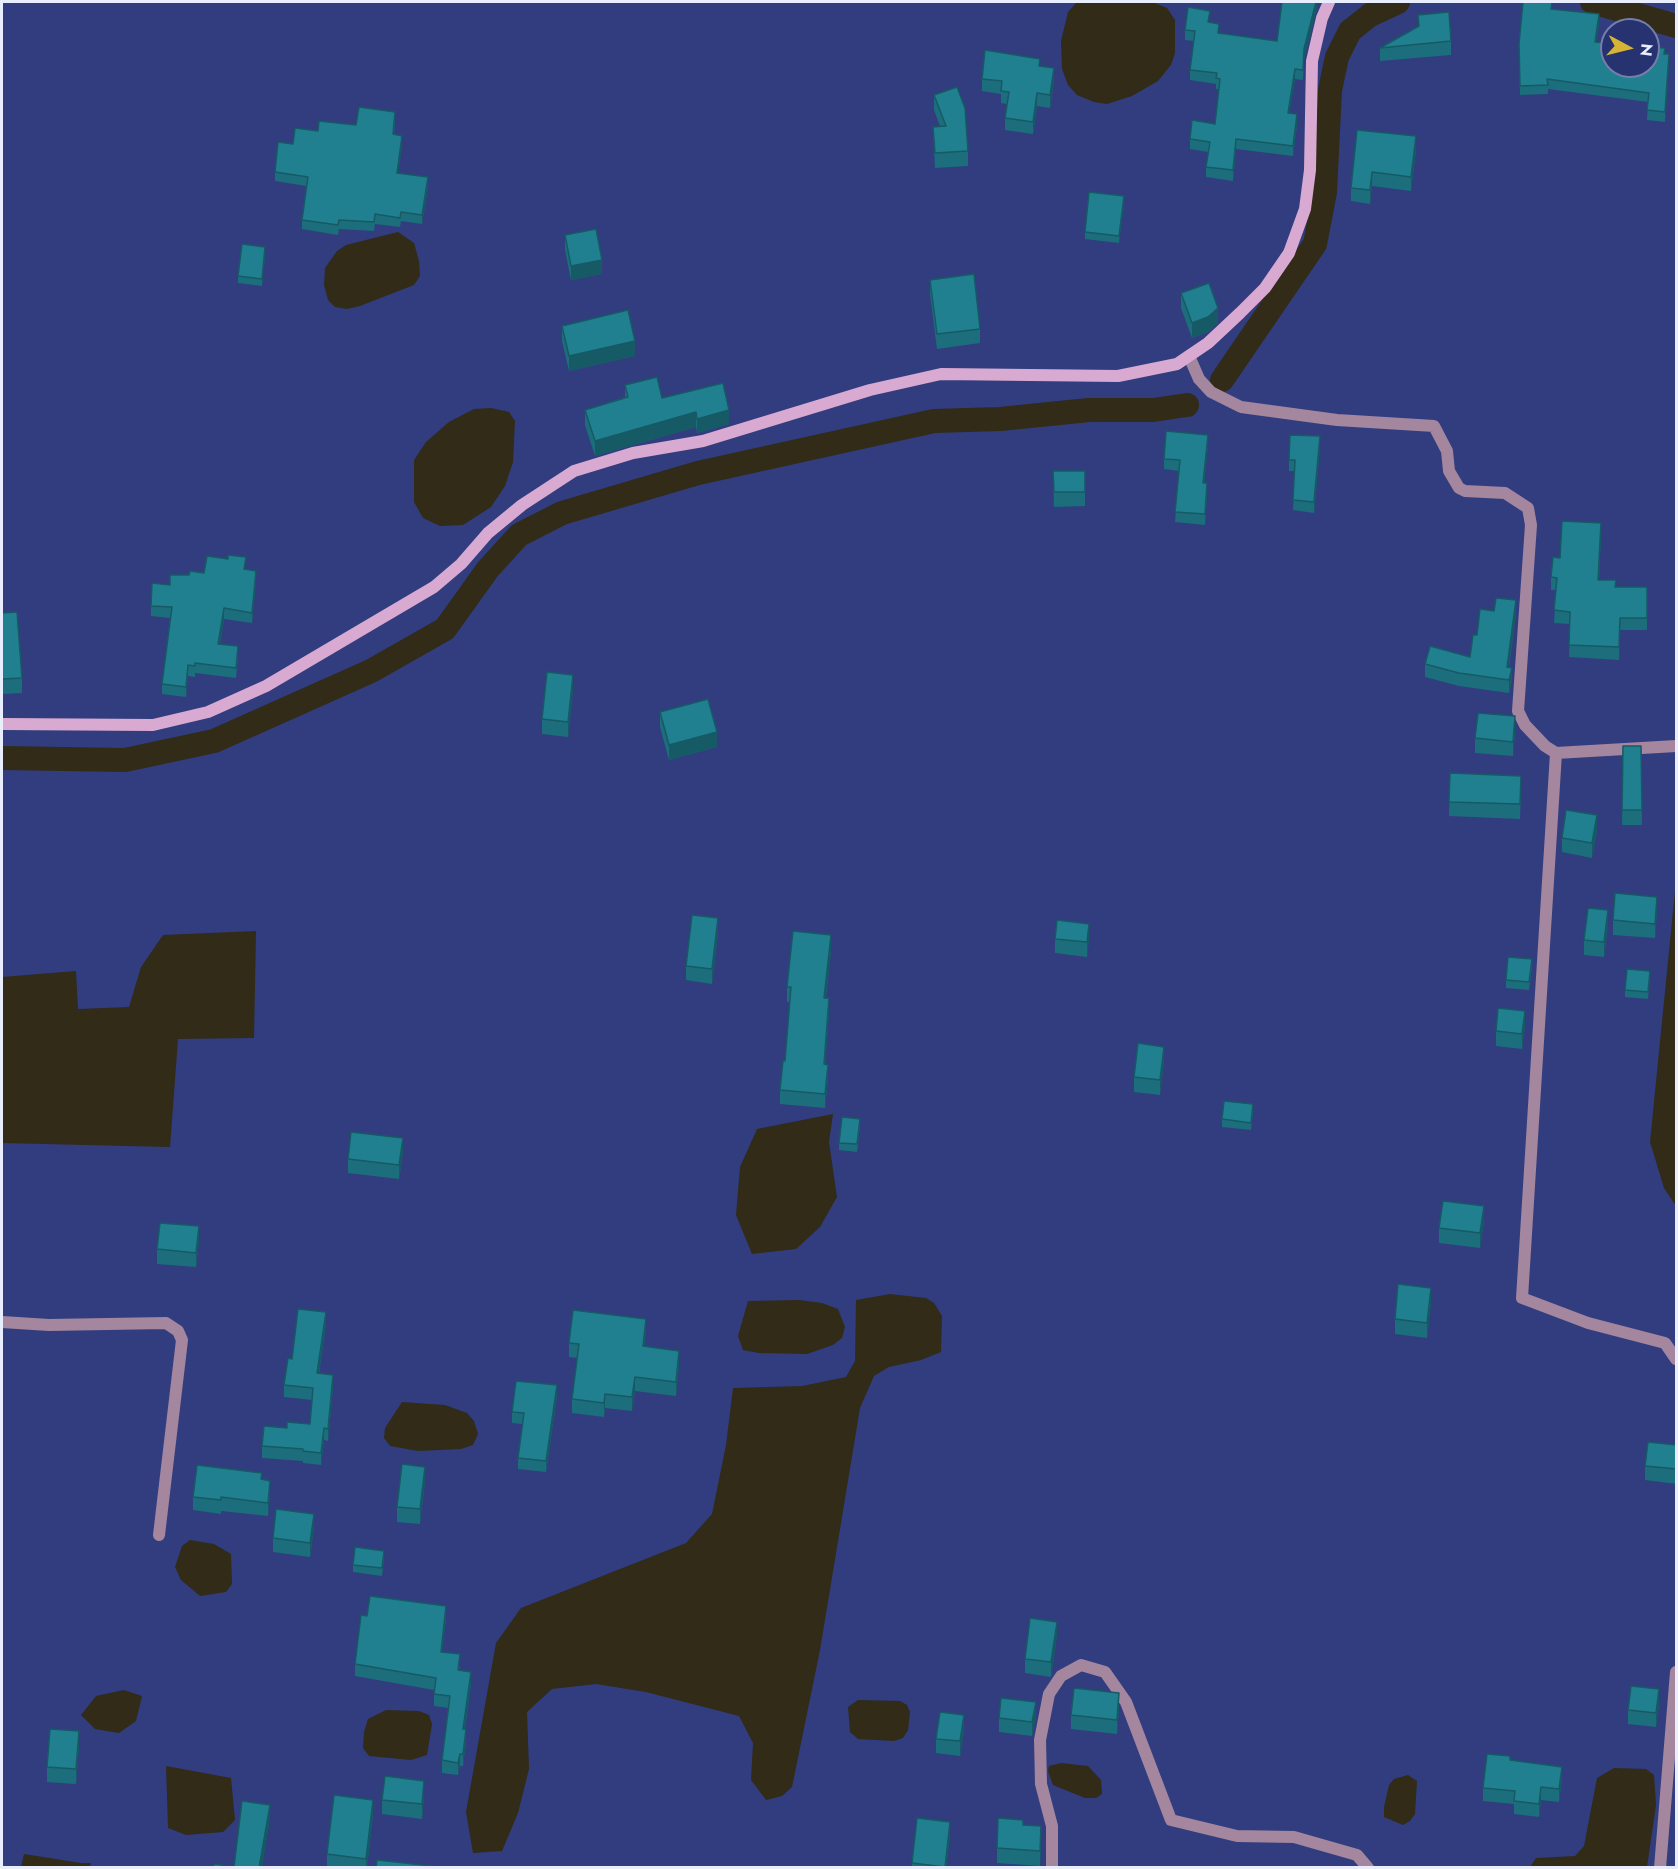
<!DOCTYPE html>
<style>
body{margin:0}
#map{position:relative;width:1678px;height:1869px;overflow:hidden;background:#313d7e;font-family:Jost,sans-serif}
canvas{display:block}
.frame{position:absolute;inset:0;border:3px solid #e9eefe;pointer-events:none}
.north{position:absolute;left:1600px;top:18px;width:60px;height:60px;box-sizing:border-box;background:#273271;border:2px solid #757da9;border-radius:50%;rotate:97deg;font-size:16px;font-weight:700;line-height:24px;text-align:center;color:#e9eefe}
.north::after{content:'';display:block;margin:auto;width:21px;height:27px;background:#d8b434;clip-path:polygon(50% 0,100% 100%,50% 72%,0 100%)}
</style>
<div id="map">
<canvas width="1678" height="1869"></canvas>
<div class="frame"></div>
<div class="north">N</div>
</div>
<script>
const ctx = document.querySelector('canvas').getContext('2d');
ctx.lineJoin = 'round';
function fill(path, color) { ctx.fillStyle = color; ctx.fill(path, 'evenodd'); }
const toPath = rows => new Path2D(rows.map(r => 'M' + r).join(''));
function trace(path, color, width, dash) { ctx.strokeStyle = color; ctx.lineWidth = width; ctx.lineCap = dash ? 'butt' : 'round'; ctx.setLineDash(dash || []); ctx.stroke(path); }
const water = toPath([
 [1077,2,1152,2,1167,8,1175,20,1175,53,1171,65,1158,81,1132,96,1107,104,1094,102,1077,95,1068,85,1062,69,1061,41,1068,12],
 [398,232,414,243,419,261,420,276,414,285,360,306,347,309,335,307,328,300,324,285,325,268,337,251,346,245],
 [491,408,509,412,515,421,513,462,505,486,491,507,463,525,440,526,423,518,414,502,414,460,426,442,449,422,474,409],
 [1676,881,1676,1206,1664,1188,1650,1142],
 [256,931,254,1038,178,1039,170,1147,2,1143,2,977,76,971,78,1009,129,1007,141,967,163,935],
 [833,1114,829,1142,837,1197,820,1227,796,1249,752,1254,736,1215,740,1167,757,1129],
 [890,1294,926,1298,934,1303,942,1316,941,1352,921,1360,889,1367,874,1376,860,1408,820,1650,792,1787,782,1796,766,1800,751,1780,753,1743,739,1716,646,1692,596,1684,552,1689,527,1712,529,1769,518,1813,502,1851,473,1853,466,1812,496,1643,521,1608,686,1543,712,1514,726,1445,733,1388,802,1386,846,1377,855,1361,856,1300],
 [799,1300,822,1303,838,1309,845,1327,842,1338,833,1345,807,1354,759,1353,743,1350,738,1336,748,1301],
 [402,1402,445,1405,467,1413,474,1421,478,1434,473,1445,461,1449,418,1451,390,1446,384,1438,385,1428],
 [190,1540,214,1544,231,1554,232,1584,226,1592,200,1596,181,1580,175,1567,182,1546],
 [124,1690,142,1696,136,1721,119,1733,95,1729,81,1715,96,1696],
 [858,1700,900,1701,907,1705,910,1712,908,1730,903,1738,894,1741,858,1739,850,1732,848,1707],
 [386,1710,419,1711,429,1715,432,1724,427,1755,411,1760,369,1756,363,1748,364,1732,368,1719],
 [1061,1763,1088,1766,1101,1780,1102,1794,1096,1798,1085,1798,1053,1785,1048,1771,1049,1766],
 [166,1766,231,1778,235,1820,223,1832,186,1835,168,1828],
 [1614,1768,1646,1769,1654,1775,1656,1805,1647,1867,1530,1867,1536,1858,1575,1856,1584,1846,1597,1778],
 [1408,1775,1417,1781,1415,1814,1410,1821,1403,1825,1384,1817,1384,1807,1389,1785,1394,1779],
 [24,1854,81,1863,91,1863,90,1867,21,1867]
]);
const canal = toPath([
 [1592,2,1676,26],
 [1222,380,1315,244,1325,192,1330,90,1337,57,1350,31,1370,15,1398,2],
 [2,758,125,760,214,741,371,671,445,629,488,569,519,535,562,513,698,473,934,421,1000,419,1089,410,1153,410,1187,405]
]);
const street = toPath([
 [1189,356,1199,379,1211,392,1241,407,1337,420,1434,426,1447,451,1449,471,1459,488,1465,491,1505,493,1528,508,1531,525,1518,711,1525,725,1545,746,1556,753,1676,746],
 [1556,753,1522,1298,1588,1323,1665,1343,1676,1359],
 [2,1322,49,1325,166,1323,178,1331,182,1340,159,1535],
 [1052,1868,1052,1826,1041,1784,1040,1740,1049,1694,1061,1676,1081,1665,1105,1672,1126,1702,1171,1820,1237,1836,1294,1837,1357,1855,1368,1868],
 [1660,1868,1676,1672]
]);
const secondary = toPath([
 [2,724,153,725,208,712,266,686,434,587,461,564,488,533,522,505,574,471,633,453,703,441,870,390,941,374,1118,376,1177,364,1208,343,1240,313,1265,288,1289,253,1305,209,1310,170,1312,61,1322,18,1329,2]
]);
const wall = toPath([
 [1317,2,1317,8,1304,59,1303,80,1295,79,1289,113,1297,125,1293,156,1236,149,1233,181,1206,177,1206,167,1208,152,1190,149,1190,139,1215,124,1219,89,1216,89,1216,84,1190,80,1190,70,1194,41,1185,40,1185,30,1210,22,1219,33,1277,41],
 [1552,9,1599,24,1596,42,1665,54,1669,64,1665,122,1647,120,1648,102,1548,89,1548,94,1520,95,1519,44],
 [1418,15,1451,41,1451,55,1380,61,1380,48,1418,26],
 [1040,66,1054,81,1050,108,1037,106,1033,134,1005,130,1005,118,1007,104,1001,103,1001,94,982,91,982,79],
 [934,95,968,151,968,166,935,168,933,127,940,126,934,110],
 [395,122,394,135,402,145,398,173,428,187,422,224,401,221,400,227,375,224,374,231,339,229,338,235,302,229,302,220,306,186,275,181,275,172,318,131,356,125],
 [1357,130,1416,150,1411,191,1372,186,1370,204,1351,201,1351,188],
 [1124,204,1119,243,1085,239,1085,232],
 [565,235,602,274,571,280,565,250],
 [265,255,262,286,238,283,238,276],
 [930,280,980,329,980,343,937,349,930,294],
 [1181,293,1218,323,1208,332,1192,338,1181,308],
 [562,326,635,356,569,371,562,341],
 [625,385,662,398,729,424,697,433,696,427,595,456,585,425,585,410,625,397],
 [1208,445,1204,483,1207,493,1205,525,1175,522,1179,471,1164,469,1164,459],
 [1320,447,1314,513,1293,510,1295,471,1289,471,1289,460],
 [1053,471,1085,471,1085,506,1054,507],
 [1601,535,1599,580,1616,587,1647,587,1647,630,1620,630,1619,660,1569,657,1570,624,1554,623,1556,590,1551,590,1551,577,1560,558],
 [245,569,256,581,252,623,224,619,220,644,238,657,236,678,195,673,195,677,188,676,186,697,162,694,162,684,170,618,151,616,151,606,170,585,204,573],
 [1494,611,1516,613,1509,667,1512,681,1509,693,1459,686,1425,677,1425,664,1470,657,1477,635],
 [2,613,22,678,22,693,2,694],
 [573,690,568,737,542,734,542,719],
 [660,712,717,747,669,760,660,727],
 [1515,731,1513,756,1475,753,1475,738],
 [1623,746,1641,746,1642,825,1622,825],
 [1450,773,1521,790,1520,819,1449,816],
 [1597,830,1592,858,1562,852,1562,838],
 [1657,911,1655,938,1613,935,1613,920],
 [1608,925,1604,957,1584,955,1584,940],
 [718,933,712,984,686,980,686,966],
 [1089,938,1087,957,1055,953,1055,939],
 [831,950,826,998,829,1013,825,1065,828,1079,825,1108,780,1104,780,1090,785,1061,790,1002,787,1002,787,987],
 [1532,966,1529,990,1506,988,1506,980],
 [1650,978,1648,999,1625,997,1625,990],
 [1525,1026,1522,1049,1496,1046,1496,1031],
 [1164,1061,1160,1095,1134,1092,1134,1077],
 [1253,1111,1251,1130,1222,1127,1222,1119],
 [860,1126,857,1152,839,1150,839,1143],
 [403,1152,399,1179,348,1173,348,1159],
 [1484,1221,1480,1248,1439,1243,1439,1228],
 [199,1241,196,1267,157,1264,157,1249],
 [1431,1302,1427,1338,1395,1334,1395,1319],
 [326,1324,319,1374,333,1387,328,1441,324,1440,321,1465,303,1463,303,1461,262,1458,262,1446,287,1428,310,1424,312,1400,284,1397,284,1385,292,1359],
 [646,1333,644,1346,679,1365,676,1396,635,1391,632,1411,605,1408,604,1417,572,1413,572,1399,577,1358,569,1357,569,1343],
 [557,1396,546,1472,518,1469,518,1458,523,1424,512,1423,512,1412],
 [1677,1445,1677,1484,1645,1480,1645,1466],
 [262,1479,270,1494,268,1516,221,1511,221,1514,193,1510,193,1497],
 [425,1481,420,1524,397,1522,397,1507],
 [314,1528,310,1557,273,1552,273,1538],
 [384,1558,382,1576,353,1572,353,1565],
 [367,1616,446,1618,442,1652,460,1667,459,1670,471,1684,465,1729,466,1741,463,1766,460,1766,458,1775,442,1773,442,1760,448,1708,434,1706,434,1690,355,1676,355,1664],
 [1057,1636,1051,1677,1025,1673,1025,1659],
 [1659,1704,1656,1727,1628,1724,1628,1710],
 [1119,1708,1117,1734,1071,1729,1071,1715],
 [1036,1717,1032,1736,999,1732,999,1718],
 [964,1730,960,1756,936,1753,936,1739],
 [79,1746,76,1784,47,1782,47,1767],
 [1510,1760,1562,1780,1559,1802,1541,1800,1539,1817,1514,1814,1514,1804,1483,1801,1483,1788],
 [424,1795,422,1819,382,1814,382,1800],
 [373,1814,367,1868,327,1868,327,1854],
 [950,1836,946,1868,912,1868,912,1863],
 [1041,1841,1040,1866,997,1863,997,1848]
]);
const shadedWall = toPath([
 [1316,2,1317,2,1317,8,1304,59,1303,80,1304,49],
 [1599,14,1599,24,1595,51,1595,42],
 [1669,54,1669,64,1665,122,1665,112],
 [1054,68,1054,81,1050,108,1050,95],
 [1295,69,1295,79,1288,124,1288,113],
 [1037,93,1037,106,1033,134,1033,122],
 [1297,114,1297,125,1293,156,1293,146],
 [402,136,402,145,397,183,397,173],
 [1416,136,1416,150,1411,191,1411,177],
 [1236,139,1236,149,1233,181,1233,170],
 [1372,172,1372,186,1370,204,1370,190],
 [428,177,428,187,422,224,422,215],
 [1124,196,1124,204,1119,243,1119,236],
 [265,247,265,255,262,286,262,279],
 [602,260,602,274,571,280,571,266],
 [1218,308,1218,323,1208,332,1192,338,1192,323],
 [635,341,635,356,569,371,569,356],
 [729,410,729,424,697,433,697,419],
 [696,412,696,427,595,456,595,441],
 [1208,435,1208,445,1203,493,1203,483],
 [1320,436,1320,447,1314,513,1314,502],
 [1207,483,1207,493,1205,525,1205,514],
 [1601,523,1601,535,1598,592,1598,580],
 [256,571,256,581,252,623,252,613],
 [1516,600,1516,613,1507,680,1507,667],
 [224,608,224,619,218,654,218,644],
 [188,665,188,676,186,697,186,687],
 [1512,668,1512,681,1509,693,1509,680],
 [573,675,573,690,568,737,568,722],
 [1515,716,1515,731,1513,756,1513,742],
 [717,732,717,747,669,760,669,745],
 [1597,815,1597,830,1592,858,1592,843],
 [1657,897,1657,911,1655,938,1655,924],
 [1608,910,1608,925,1604,957,1604,942],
 [718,918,718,933,712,984,712,969],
 [1089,924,1089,938,1087,957,1087,942],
 [831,935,831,950,824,1013,824,998],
 [829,998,829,1013,824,1079,824,1064],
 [1525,1011,1525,1026,1522,1049,1522,1034],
 [1164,1047,1164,1061,1160,1095,1160,1080],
 [828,1065,828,1079,825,1108,825,1094],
 [403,1138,403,1152,399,1179,399,1165],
 [1484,1206,1484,1221,1480,1248,1480,1233],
 [199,1226,199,1241,196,1267,196,1253],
 [1431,1288,1431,1302,1427,1338,1427,1323],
 [326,1312,326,1324,317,1385,317,1373],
 [646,1319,646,1333,643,1360,643,1346],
 [679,1351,679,1365,676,1396,676,1382],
 [333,1375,333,1387,328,1441,328,1429],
 [635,1377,635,1391,632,1411,632,1397],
 [557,1385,557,1396,546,1472,546,1461],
 [605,1394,605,1408,604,1417,604,1403],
 [324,1428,324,1440,321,1465,321,1453],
 [425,1467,425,1481,420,1524,420,1509],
 [270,1481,270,1494,268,1516,268,1503],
 [314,1514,314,1528,310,1557,310,1543],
 [446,1606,446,1618,441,1664,441,1652],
 [1057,1622,1057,1636,1051,1677,1051,1662],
 [471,1672,471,1684,463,1741,463,1729],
 [1659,1689,1659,1704,1656,1727,1656,1713],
 [1119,1693,1119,1708,1117,1734,1117,1720],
 [1036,1702,1036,1717,1032,1736,1032,1722],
 [964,1715,964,1730,960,1756,960,1741],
 [466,1729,466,1741,463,1766,463,1754],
 [79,1731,79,1746,76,1784,76,1769],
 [460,1754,460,1766,458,1775,458,1763],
 [1562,1767,1562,1780,1559,1802,1559,1789],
 [424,1781,424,1795,422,1819,422,1804],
 [1541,1787,1541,1800,1539,1817,1539,1804],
 [373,1800,373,1814,367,1868,366,1868,366,1859],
 [270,1805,270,1820,262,1868,259,1868],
 [950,1822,950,1836,946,1868,945,1868],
 [1041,1826,1041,1841,1040,1866,1040,1851]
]);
const building = toPath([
 [1282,2,1316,2,1304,49,1303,70,1295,69,1288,113,1297,114,1293,146,1236,139,1233,170,1206,167,1210,142,1190,139,1192,120,1215,124,1220,79,1216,78,1217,73,1190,70,1195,31,1185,30,1188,7,1210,11,1208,22,1219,24,1218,33,1277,41,1282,2],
 [1523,2,1552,2,1551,9,1599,14,1595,42,1612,43,1612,66,1648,66,1648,47,1665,48,1664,54,1669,54,1665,112,1647,110,1649,93,1547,79,1548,85,1520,86,1519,44,1523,2],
 [1449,12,1451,41,1380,48,1419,26,1418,15,1449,12],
 [985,50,1040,59,1039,66,1054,68,1050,95,1037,93,1033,122,1005,118,1009,92,1001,91,1002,81,982,79,985,50],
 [957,87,965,108,968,151,935,153,933,127,946,126,934,95,957,87],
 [359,107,395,112,393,134,402,136,397,173,428,177,422,215,401,212,400,218,375,214,374,222,339,220,338,225,302,220,308,177,275,172,278,142,293,144,295,128,318,131,319,121,356,125,359,107],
 [1357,130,1416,136,1411,177,1372,172,1370,190,1351,188,1357,130],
 [1089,192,1124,196,1119,236,1085,232,1089,192],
 [596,229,602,260,571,266,565,235,596,229],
 [242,244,265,247,262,279,238,276,242,244],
 [974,274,980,329,937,334,930,280,974,274],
 [1209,283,1218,308,1208,317,1192,323,1181,293,1209,283],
 [628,310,635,341,569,356,562,326,628,310],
 [657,377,662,398,723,383,729,410,697,419,696,412,595,441,585,410,628,397,625,385,657,377],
 [1166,431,1208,435,1203,483,1207,483,1205,514,1175,512,1180,460,1164,459,1166,431],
 [1290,435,1320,436,1314,502,1293,500,1295,460,1289,460,1290,435],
 [1053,471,1085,471,1085,492,1054,492,1053,471],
 [1562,521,1601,523,1598,580,1616,580,1615,587,1647,587,1647,618,1620,618,1619,647,1569,645,1570,612,1554,610,1557,578,1551,577,1553,557,1560,558,1562,521],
 [228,555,246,557,244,569,256,571,252,613,224,608,218,644,238,646,236,668,195,663,195,666,188,665,186,687,162,684,172,607,151,606,152,583,170,585,170,575,189,575,190,571,204,573,207,556,228,559,228,555],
 [1496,598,1516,600,1507,667,1512,668,1509,680,1459,673,1425,664,1430,646,1470,657,1473,635,1477,635,1480,609,1494,611,1496,598],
 [17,612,22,678,2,679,2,613,17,612],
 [547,672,573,675,568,722,542,719,547,672],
 [708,699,717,732,669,745,660,712,708,699],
 [1478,713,1515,716,1513,742,1475,738,1478,713],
 [1623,746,1641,746,1642,810,1622,810,1623,746],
 [1450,773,1521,776,1520,804,1449,802,1450,773],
 [1566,810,1597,815,1592,843,1562,838,1566,810],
 [1615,893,1657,897,1655,924,1613,920,1615,893],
 [1588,908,1608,910,1604,942,1584,940,1588,908],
 [692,915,718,918,712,969,686,966,692,915],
 [1057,920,1089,924,1087,942,1055,939,1057,920],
 [793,931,831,935,824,998,829,998,824,1064,828,1065,825,1094,780,1090,783,1061,785,1061,791,987,787,987,793,931],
 [1508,957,1532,959,1529,982,1506,980,1508,957],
 [1627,969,1650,971,1648,992,1625,990,1627,969],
 [1498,1008,1525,1011,1522,1034,1496,1031,1498,1008],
 [1138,1043,1164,1047,1160,1080,1134,1077,1138,1043],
 [1224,1101,1253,1104,1251,1123,1222,1119,1224,1101],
 [842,1117,860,1119,857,1144,839,1143,842,1117],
 [351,1132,403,1138,399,1165,348,1159,351,1132],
 [1443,1201,1484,1206,1480,1233,1439,1228,1443,1201],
 [160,1223,199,1226,196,1253,157,1249,160,1223],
 [1398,1284,1431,1288,1427,1323,1395,1319,1398,1284],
 [298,1309,326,1312,317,1373,333,1375,328,1429,324,1428,321,1453,303,1451,303,1449,262,1446,264,1426,287,1428,287,1422,310,1424,313,1388,284,1385,288,1358,292,1359,298,1309],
 [573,1310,646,1319,643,1346,679,1351,676,1382,635,1377,632,1397,605,1394,604,1403,572,1399,579,1344,569,1343,573,1310],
 [516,1381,557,1385,546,1461,518,1458,524,1413,512,1412,516,1381],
 [1648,1442,1677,1445,1677,1469,1645,1466,1648,1442],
 [402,1464,425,1467,420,1509,397,1507,402,1464],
 [197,1465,262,1473,261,1479,270,1481,268,1503,221,1497,221,1500,193,1497,197,1465],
 [276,1509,314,1514,310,1543,273,1538,276,1509],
 [355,1547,384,1551,382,1568,353,1565,355,1547],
 [370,1596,446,1606,441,1652,460,1654,458,1670,471,1672,463,1729,466,1729,463,1754,460,1754,458,1763,442,1760,450,1696,434,1694,436,1678,355,1664,361,1615,367,1616,370,1596],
 [1030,1618,1057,1622,1051,1662,1025,1659,1030,1618],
 [1631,1686,1659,1689,1656,1713,1628,1710,1631,1686],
 [1074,1688,1119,1693,1117,1720,1071,1715,1074,1688],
 [1001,1698,1036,1702,1032,1722,999,1718,1001,1698],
 [940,1712,964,1715,960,1741,936,1739,940,1712],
 [50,1729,79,1731,76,1769,47,1767,50,1729],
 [1487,1754,1510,1756,1510,1760,1562,1767,1559,1789,1541,1787,1539,1804,1514,1801,1515,1791,1483,1788,1487,1754],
 [385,1776,424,1781,422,1804,382,1800,385,1776],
 [334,1795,373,1800,366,1859,327,1854,334,1795],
 [242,1801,270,1805,259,1868,214,1868,214,1864,234,1867,242,1801],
 [917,1818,950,1822,945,1867,912,1863,917,1818],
 [998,1818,1023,1820,1023,1825,1041,1826,1040,1851,997,1848,998,1818],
 [377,1860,440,1867,440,1868,376,1868,377,1860]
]);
fill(water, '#312b18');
trace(canal, '#312b18', 24);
trace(street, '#a4869e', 12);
trace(secondary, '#d9aad1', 12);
fill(wall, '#1c6e7c');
fill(shadedWall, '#165a65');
fill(building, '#208090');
trace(building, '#165a65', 1.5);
</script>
